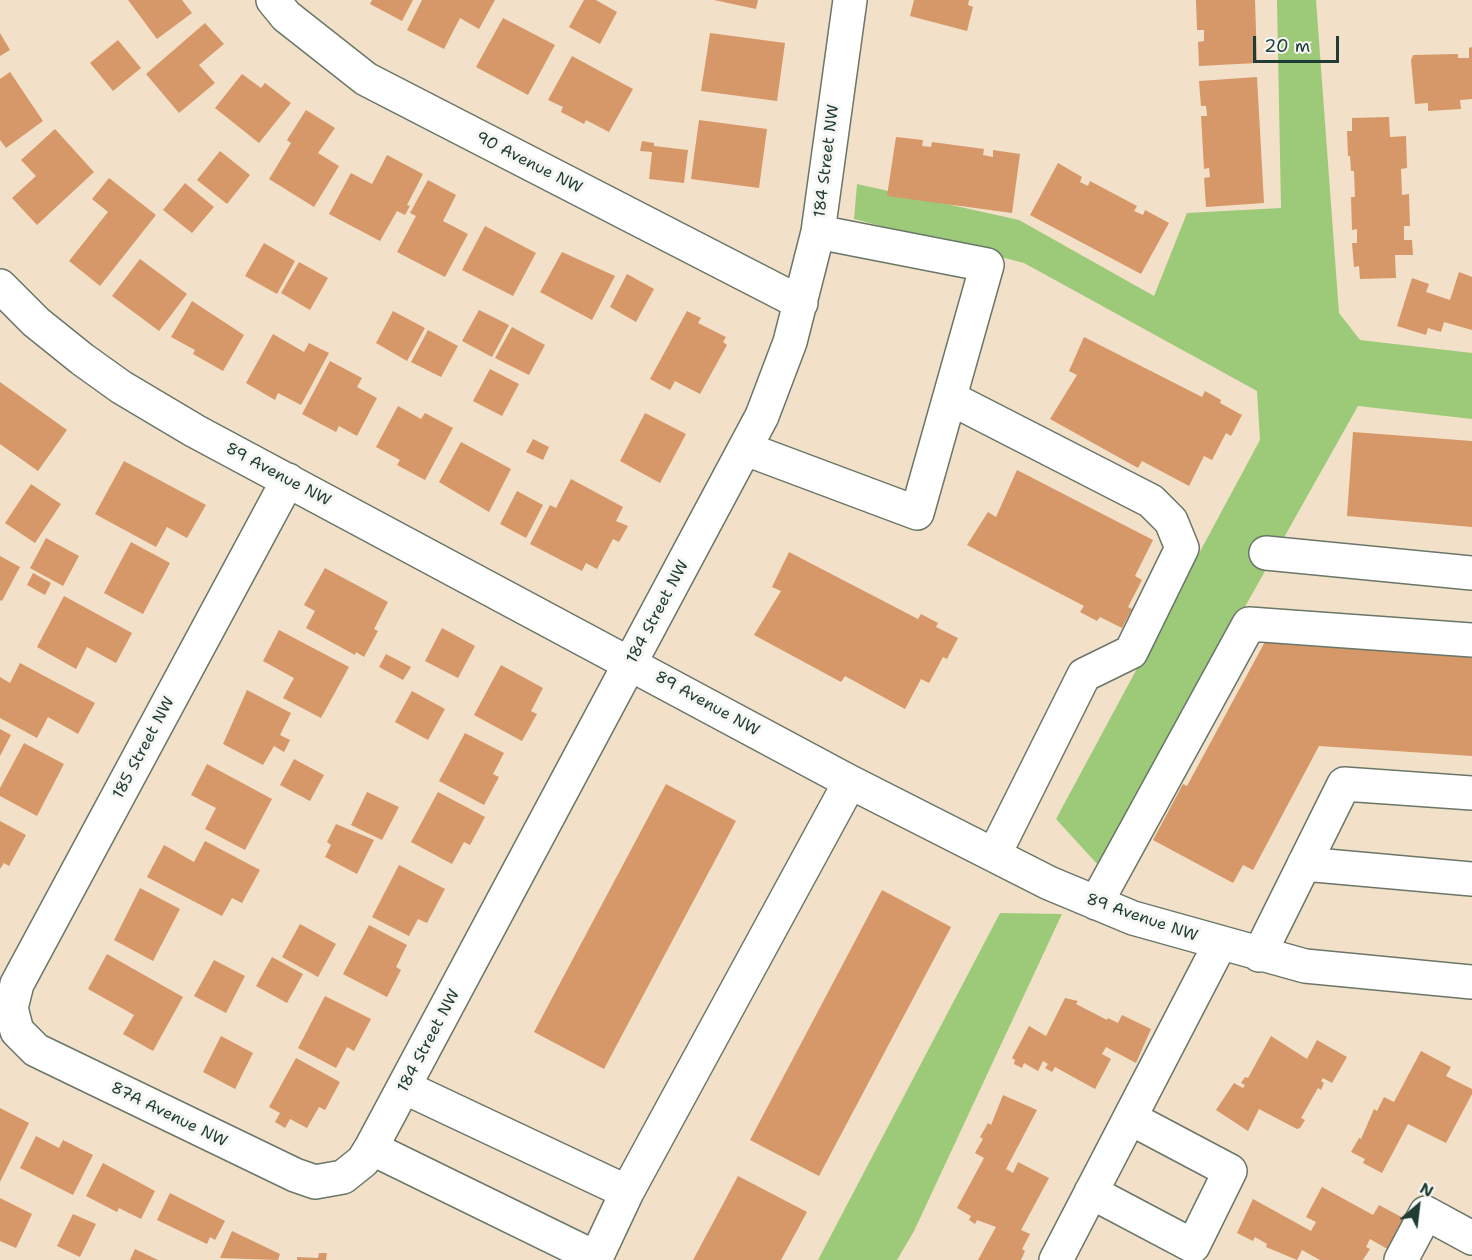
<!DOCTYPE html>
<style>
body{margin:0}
#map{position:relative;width:1472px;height:1260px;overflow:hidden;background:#f2e1c8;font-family:"Shantell Sans",sans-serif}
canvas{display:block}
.north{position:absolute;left:1388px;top:1176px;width:60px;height:60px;-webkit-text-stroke:4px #f6f6f2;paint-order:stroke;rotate:28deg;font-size:16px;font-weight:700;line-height:24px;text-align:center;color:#1f3d34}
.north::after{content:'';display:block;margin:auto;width:21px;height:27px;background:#1f3d34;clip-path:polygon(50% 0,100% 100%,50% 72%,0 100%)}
.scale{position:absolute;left:1253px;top:36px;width:86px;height:27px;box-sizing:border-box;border:3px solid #1f3d34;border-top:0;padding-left:8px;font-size:18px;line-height:21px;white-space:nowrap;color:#1f3d34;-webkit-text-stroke:4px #f6f6f2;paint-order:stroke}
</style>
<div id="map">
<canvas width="1472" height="1260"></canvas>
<div class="north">N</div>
<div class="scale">20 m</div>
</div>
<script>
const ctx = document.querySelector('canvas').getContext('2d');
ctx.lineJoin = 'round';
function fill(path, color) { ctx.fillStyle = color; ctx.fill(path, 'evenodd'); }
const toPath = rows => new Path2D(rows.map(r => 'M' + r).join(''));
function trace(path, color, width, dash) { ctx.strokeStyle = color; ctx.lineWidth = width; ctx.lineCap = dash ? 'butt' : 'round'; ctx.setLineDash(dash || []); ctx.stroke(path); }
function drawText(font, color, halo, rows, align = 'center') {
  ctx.font = font + ' "Shantell Sans",sans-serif'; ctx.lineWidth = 6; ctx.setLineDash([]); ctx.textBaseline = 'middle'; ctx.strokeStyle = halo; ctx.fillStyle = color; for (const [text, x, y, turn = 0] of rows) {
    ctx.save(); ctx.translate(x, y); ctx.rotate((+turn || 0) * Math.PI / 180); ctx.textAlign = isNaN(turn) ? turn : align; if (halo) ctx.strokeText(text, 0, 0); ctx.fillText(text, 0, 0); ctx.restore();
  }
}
const green = toPath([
 [1277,0,1316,0,1339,313,1360,340,1472,353,1472,419,1358,406,1099,866,1056,819,1260,440,1257,391,1024,263,854,219,857,184,1019,220,1154,296,1187,213,1281,208],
 [1000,913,1062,914,914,1231,897,1260,818,1260]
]);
const building = toPath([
 [128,0,182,0,192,13,157,39],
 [372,0,413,0,402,21,370,4],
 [422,0,495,0,479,29,460,18,444,49,407,30],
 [584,0,596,0,617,12,600,44,569,27],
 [714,0,758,0,756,9],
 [914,0,969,0,968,5,973,7,967,31,910,16],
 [1196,0,1255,0,1257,63,1199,66,1198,42,1204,41,1204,30,1197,30],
 [503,18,555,45,528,95,476,67],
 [205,23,224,44,199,65,215,83,179,113,146,74],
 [0,33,10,50,0,56],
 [710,33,785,43,777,101,701,91],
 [118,40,141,68,113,91,90,63],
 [1472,47,1472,99,1460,100,1461,109,1428,111,1428,103,1415,104,1411,60,1413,55,1458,54,1458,58,1469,58,1469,48],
 [572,56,633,89,609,132,586,120,584,124,561,112,563,107,548,100],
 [10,72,43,121,6,148,0,140,0,79],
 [242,74,261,88,265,83,291,103,259,143,215,108],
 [1257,77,1264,203,1206,207,1204,178,1210,177,1209,168,1204,169,1201,116,1207,116,1206,106,1201,106,1199,81],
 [306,110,335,128,318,153,339,166,314,207,269,179,291,143,287,140],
 [1389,117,1390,137,1406,136,1407,168,1401,169,1402,195,1409,194,1410,226,1404,226,1404,240,1412,240,1413,255,1395,255,1396,278,1360,279,1359,266,1354,267,1352,243,1357,243,1357,229,1352,230,1351,197,1355,197,1354,171,1351,171,1350,156,1348,156,1347,131,1352,131,1352,118],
 [699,120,767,129,759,188,691,179],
 [55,129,94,172,37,225,12,198,36,176,21,160],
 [896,137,923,140,922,146,931,147,932,142,984,149,983,155,993,157,993,150,1020,154,1012,213,887,196],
 [642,141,654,143,654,146,688,150,684,183,649,179,652,152,640,151],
 [220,151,250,175,227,204,197,180],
 [387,155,423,174,407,205,410,206,405,215,397,211,380,241,329,214,351,173,372,184],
 [1058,163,1082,177,1080,182,1088,186,1090,181,1137,206,1134,211,1143,215,1145,210,1169,223,1141,274,1030,215],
 [109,178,156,215,100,286,69,261,108,212,92,199],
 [428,180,456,195,443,221,468,234,445,277,397,252,416,216,410,213],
 [185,183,214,207,192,233,163,210],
 [485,226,536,253,513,296,462,270],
 [264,243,295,261,277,294,245,276],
 [562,252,615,276,592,320,540,292],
 [140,259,187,294,159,331,112,296],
 [299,262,328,278,310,310,281,293],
 [1459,272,1472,277,1472,330,1444,322,1441,332,1428,328,1426,335,1397,326,1412,278,1429,284,1426,292,1450,300],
 [627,274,654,289,636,322,610,307],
 [192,301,244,335,223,371,193,354,195,350,171,337],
 [479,310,509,325,492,357,462,341],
 [393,311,425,328,407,361,376,343],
 [687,311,701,318,698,323,726,337,723,342,727,345,700,394,675,381,670,390,650,379],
 [512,327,545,345,529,375,495,358],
 [428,330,458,346,441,377,411,362],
 [273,334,304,352,309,343,329,353,301,405,278,393,275,400,246,383],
 [1084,337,1202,397,1205,391,1221,400,1220,403,1242,415,1231,436,1226,433,1212,460,1204,456,1189,486,1142,461,1138,468,1050,419,1077,375,1069,371],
 [330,361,362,378,357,387,377,398,357,436,339,426,336,432,302,414],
 [490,369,519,384,502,416,473,401],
 [0,382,67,430,38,471,0,444],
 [398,406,421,419,425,413,453,428,425,480,397,465,400,460,376,447],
 [645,413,686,434,660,483,620,461],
 [1353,432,1472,441,1472,527,1347,516],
 [533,439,549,447,543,460,526,452],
 [461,442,511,469,489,512,439,482],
 [124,461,206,505,187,538,167,527,156,547,95,514],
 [1017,470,1153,540,1135,576,1142,580,1128,607,1132,609,1122,628,1100,617,1097,621,1080,612,1084,606,967,545,988,512,996,517],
 [571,479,623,507,616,521,628,526,619,542,613,539,597,569,586,563,582,571,530,544,550,505,556,508],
 [31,484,61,504,35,543,5,523],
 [517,491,543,505,526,538,500,524],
 [46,538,79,556,63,586,30,568],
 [131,542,170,563,143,614,104,593],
 [789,552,918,619,921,614,938,623,936,627,958,638,947,659,943,657,929,683,921,679,905,709,845,676,841,682,754,635,781,591,772,587],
 [0,556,20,567,2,601,0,600],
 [325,568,388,602,374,629,378,631,364,657,356,652,355,655,306,628,315,611,304,605],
 [33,573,51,583,45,595,27,585],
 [64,596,132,633,116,663,87,647,76,669,37,647],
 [442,628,475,646,458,678,425,661],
 [279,630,349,667,321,718,283,698,294,678,263,661],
 [1267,638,1472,651,1472,756,1319,746,1253,870,1243,865,1233,883,1153,840,1183,784,1187,786],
 [386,654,411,667,403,680,379,667],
 [20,663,95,703,78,734,48,717,37,738,0,718,0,677,10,683],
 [501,665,543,688,531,711,537,714,522,741,474,715],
 [247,690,291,713,280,735,290,740,284,752,274,746,263,765,223,744],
 [412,691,445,709,428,740,395,722],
 [0,729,11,735,0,756],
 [465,733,504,753,493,774,499,777,484,805,439,781],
 [24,743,64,764,37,816,0,796,0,788],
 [294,759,324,775,310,801,280,785],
 [207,764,272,799,245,850,205,829,216,808,191,795],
 [666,784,736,821,604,1069,534,1032],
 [367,792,399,807,382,840,351,825],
 [438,792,485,817,470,845,464,842,452,864,411,842],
 [0,821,26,835,9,866,4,863,0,869],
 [336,824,374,840,357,874,325,857,331,845,327,842],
 [205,841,260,870,242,903,232,898,222,916,147,877,164,845,194,862],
 [399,865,445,889,427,923,418,919,409,936,372,917],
 [140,888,180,909,153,961,114,940],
 [882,890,951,927,819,1176,750,1140],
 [300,924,336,944,318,977,282,957],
 [369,925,407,945,396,967,401,970,387,997,343,974],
 [107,954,183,997,153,1051,123,1034,134,1015,88,989],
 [272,957,303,974,287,1003,256,986],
 [214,960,245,976,226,1013,194,996],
 [325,996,371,1019,354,1051,347,1047,336,1068,298,1048],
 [1065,998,1078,1001,1076,1004,1107,1020,1108,1018,1118,1023,1122,1015,1151,1029,1136,1063,1106,1047,1102,1054,1111,1059,1095,1089,1055,1067,1052,1072,1045,1068,1048,1064,1043,1061,1038,1071,1024,1063,1022,1068,1014,1064,1015,1060,1012,1058,1029,1026,1046,1036],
 [221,1036,253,1053,235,1089,203,1072],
 [1271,1036,1307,1059,1317,1040,1347,1057,1332,1083,1323,1078,1321,1081,1324,1083,1321,1090,1318,1088,1301,1118,1305,1120,1300,1128,1297,1129,1259,1109,1248,1131,1216,1110,1234,1083,1243,1088,1245,1085,1241,1083,1245,1077,1248,1078],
 [1421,1051,1451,1067,1446,1076,1472,1089,1472,1094,1446,1143,1408,1124,1382,1173,1363,1163,1365,1159,1351,1152,1359,1138,1361,1139,1374,1109,1377,1111,1384,1097,1394,1102],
 [296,1058,340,1082,325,1110,319,1107,307,1128,290,1119,285,1128,275,1122,280,1113,269,1107],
 [1003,1095,1037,1110,1006,1169,1013,1173,1018,1162,1049,1178,1021,1230,1030,1234,1022,1249,1025,1251,1021,1260,978,1260,996,1227,977,1220,975,1224,969,1220,971,1216,957,1208,984,1158,975,1153,983,1139,980,1137,988,1123,991,1125],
 [0,1108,29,1123,0,1182],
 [36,1136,59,1148,63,1140,93,1155,73,1195,20,1168],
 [103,1163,155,1191,141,1219,119,1208,117,1212,86,1196],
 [738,1176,807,1212,781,1260,693,1260],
 [1322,1187,1373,1215,1379,1205,1405,1219,1389,1250,1370,1239,1366,1247,1370,1249,1363,1260,1320,1260,1302,1250,1297,1260,1266,1247,1267,1244,1255,1237,1253,1241,1237,1233,1253,1199,1311,1231,1316,1222,1306,1217],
 [170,1193,225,1221,215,1240,210,1237,207,1244,157,1220],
 [0,1198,32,1214,16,1248,0,1241],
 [73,1214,96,1224,80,1257,57,1246],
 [232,1231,280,1254,278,1260,220,1258],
 [135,1249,158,1260,130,1260],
 [319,1253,327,1253,326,1260,297,1260,297,1257,318,1258]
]);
const minor = toPath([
 [273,0,286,16,366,79,801,303],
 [0,286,36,322,82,359,121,387,195,431,850,782,1049,883,1133,918,1305,966,1472,982],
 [950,398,1151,501,1171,521,1182,548,1131,652,1084,675,994,855],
 [746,449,917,513,987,265,818,232],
 [288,480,17,984,11,1008,17,1031,36,1050,295,1175,315,1182,343,1177,363,1161,371,1148,762,416,790,342,818,232,850,0],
 [1266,553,1472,573],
 [1304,864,1472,879],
 [1096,903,1249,624,1472,640],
 [1259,955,1344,784,1472,793],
 [404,1087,627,1192],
 [371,1148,596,1258,627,1192,850,782],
 [1091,1192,1193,1246,1230,1171,1130,1118],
 [1056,1260,1220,944],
 [1401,1260,1426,1213,1472,1238]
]);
const streetNames = [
 ["184 Street NW",827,161,-83],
 ["90 Avenue NW",529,163,27],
 ["89 Avenue NW",278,475,28],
 ["184 Street NW",658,612,-62],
 ["89 Avenue NW",707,704,29],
 ["185 Street NW",144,748,-62],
 ["89 Avenue NW",1142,918,19],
 ["184 Street NW",429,1041,-62],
 ["87A Avenue NW",169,1115,26]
];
fill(green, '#9cca78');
fill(building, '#d69769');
trace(minor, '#697668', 36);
trace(minor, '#fff', 33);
drawText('16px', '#1f3d34', '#f6f6f2', streetNames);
</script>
